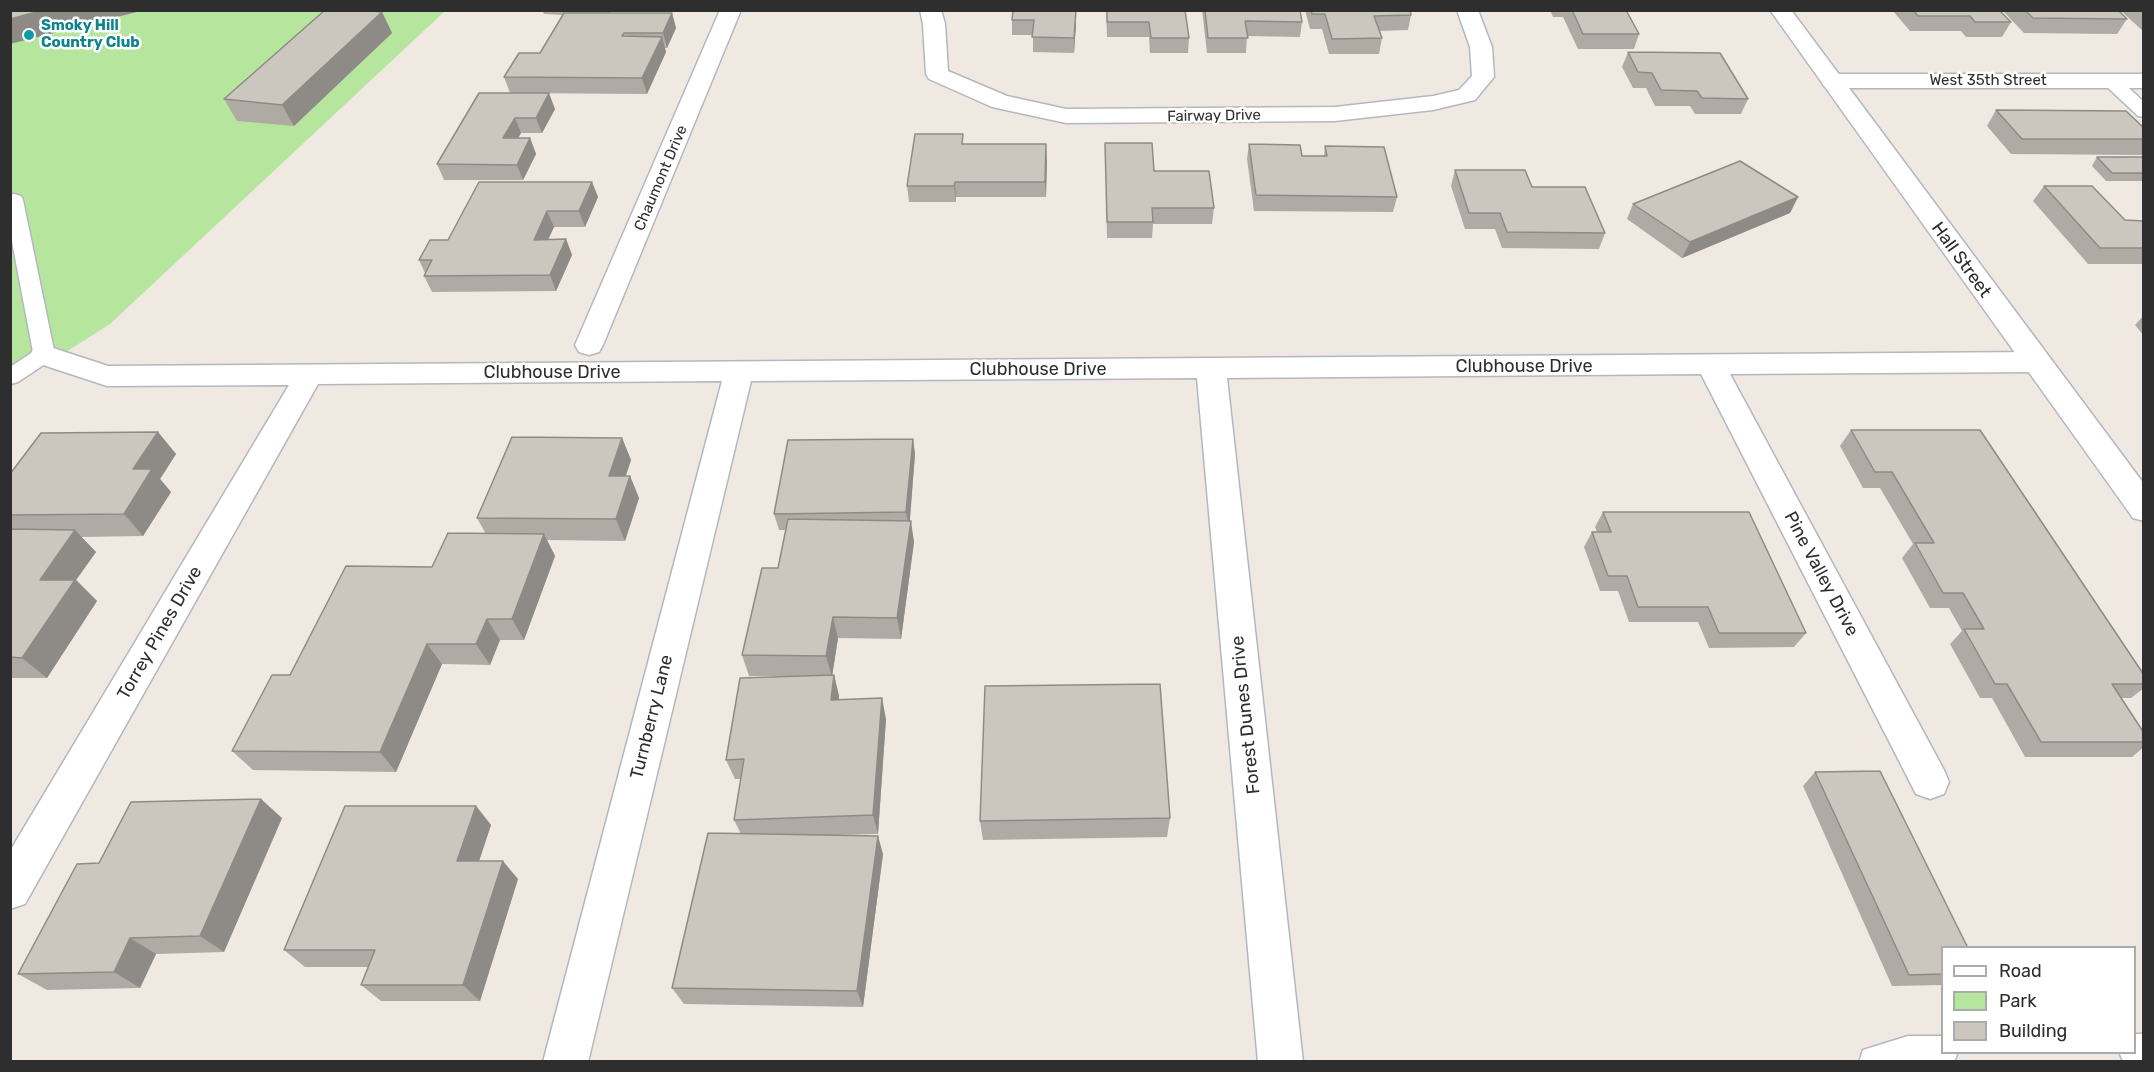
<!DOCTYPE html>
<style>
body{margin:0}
#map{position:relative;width:2154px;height:1072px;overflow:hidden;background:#efe9e1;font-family:Rubik,sans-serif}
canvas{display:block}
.frame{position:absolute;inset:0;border:12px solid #2e2e2e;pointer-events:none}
.legend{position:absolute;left:1941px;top:946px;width:195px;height:108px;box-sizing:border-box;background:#fff;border:2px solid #ababab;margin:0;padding:8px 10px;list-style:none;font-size:18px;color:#2e2e2e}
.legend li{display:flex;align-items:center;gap:12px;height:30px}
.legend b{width:30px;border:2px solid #ababab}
</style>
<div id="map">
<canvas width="2154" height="1072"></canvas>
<div class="frame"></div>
<ul class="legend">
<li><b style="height:8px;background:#fff"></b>Road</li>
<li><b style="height:16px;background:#b6e59e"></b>Park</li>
<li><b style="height:16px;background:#cbc7bf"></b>Building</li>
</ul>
</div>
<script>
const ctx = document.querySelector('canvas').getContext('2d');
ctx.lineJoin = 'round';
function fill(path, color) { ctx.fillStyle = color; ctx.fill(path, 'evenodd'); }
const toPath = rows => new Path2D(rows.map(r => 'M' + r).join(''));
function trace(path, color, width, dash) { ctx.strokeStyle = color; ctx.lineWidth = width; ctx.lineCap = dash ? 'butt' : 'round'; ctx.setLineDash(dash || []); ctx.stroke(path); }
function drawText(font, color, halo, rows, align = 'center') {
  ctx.font = font + ' Rubik,sans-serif'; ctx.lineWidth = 5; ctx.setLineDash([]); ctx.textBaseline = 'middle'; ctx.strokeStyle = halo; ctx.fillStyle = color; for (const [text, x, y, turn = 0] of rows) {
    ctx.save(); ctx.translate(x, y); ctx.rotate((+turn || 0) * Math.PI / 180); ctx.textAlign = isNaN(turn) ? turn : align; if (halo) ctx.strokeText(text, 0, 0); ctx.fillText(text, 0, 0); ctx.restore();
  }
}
const green = toPath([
 [11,11,445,11,110,324,11,387]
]);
const lane = toPath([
 [2111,76,2117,77,2144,102,2144,117,2138,116,2105,85,2103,81,2111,76],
 [14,194,21,196,23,200,55,355,51,360,18,382,10,384,10,367,33,352,10,231,10,195,14,194],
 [2134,1034,2144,1034,2144,1062,2123,1061,2119,1052,2134,1052,2134,1034],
 [1908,1036,1942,1036,1942,1052,1958,1052,1954,1062,1859,1062,1863,1050,1908,1036]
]);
const street = toPath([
 [720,10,741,10,603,345,599,352,589,355,579,352,575,345,720,10],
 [920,10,941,10,945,24,948,71,1007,96,1066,109,1335,107,1433,96,1459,90,1472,76,1470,47,1457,10,1478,10,1492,47,1494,77,1475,100,1433,110,1335,121,1066,123,992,107,929,79,926,74,923,24,920,10],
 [1832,74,2144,74,2144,88,1832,88,1824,86,1821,81,1824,76,1832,74],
 [44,345,108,366,2036,352,2046,355,2051,362,2046,369,2036,372,1730,374,1944,770,1949,782,1944,794,1930,799,1916,794,1701,374,1227,378,1303,1062,1258,1062,1197,378,751,381,588,1062,543,1062,722,381,318,384,25,904,10,909,10,851,289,385,107,386,34,362,30,355,34,348,44,345]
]);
const secondary = toPath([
 [1770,10,1791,10,2144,484,2144,521,2133,518,1770,10]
]);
const wall = toPath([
 [542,10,612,10,610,13,672,13,676,28,667,48,665,48,666,52,647,94,510,93,504,77,540,53,563,15,544,14],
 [1013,10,1076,24,1074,53,1033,52,1033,35,1012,35,1012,20],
 [1106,10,1185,10,1189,38,1188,53,1150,53,1149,37,1107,37],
 [1202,10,1300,10,1302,22,1300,37,1247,36,1246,53,1207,53],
 [1305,10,1410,10,1411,15,1408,30,1379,31,1382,38,1379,54,1329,54,1322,29,1310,29],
 [1550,10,1626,10,1639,34,1634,49,1578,49,1563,17,1553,17],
 [1892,10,1999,10,2011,22,2002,37,1966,37,1961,31,1910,31],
 [2002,10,2118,10,2127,19,2117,34,2024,33],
 [2120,10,2144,10,2144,32],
 [382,12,392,33,294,126,237,121,224,99],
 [1628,52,1748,99,1741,114,1695,114,1690,106,1655,106,1646,88,1633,88,1622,67],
 [479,93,555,109,542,133,521,133,518,138,530,138,536,154,523,180,444,180,437,164],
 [1996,110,2144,128,2144,155,2011,154,1987,126],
 [1105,143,1154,171,1214,208,1212,224,1153,224,1152,238,1107,238],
 [964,144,1047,160,1046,197,956,197,956,202,909,202,907,186],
 [1249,144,1302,156,1324,156,1325,146,1397,197,1393,212,1254,211,1247,159],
 [2097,157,2144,157,2144,181,2106,181,2092,166],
 [1455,170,1532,187,1605,233,1599,249,1502,248,1495,229,1465,229,1451,186],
 [592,182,598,197,585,227,554,227,548,239,566,239,572,255,556,291,432,292,424,276,425,273,419,260,448,240],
 [2044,186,2125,220,2144,221,2144,264,2088,264,2033,201],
 [1798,197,1790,213,1682,258,1627,219,1633,204],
 [2144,315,2144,336,2135,325],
 [1851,430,2144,675,2144,688,2131,698,2121,698,2144,733,2144,747,2132,757,2025,757,1992,698,1980,698,1950,644,1962,631,1949,608,1930,608,1902,558,1913,544,1880,488,1863,488,1840,446],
 [158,432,176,454,160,479,171,492,143,536,81,537,96,552,76,580,97,601,47,678,10,678,10,474],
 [622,438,631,460,626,476,630,476,639,498,625,541,547,540,555,556,524,640,500,640,490,665,442,664,396,772,253,770,232,751,290,675,486,534,477,518],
 [913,439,915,454,910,521,914,542,901,639,838,638,832,676,834,675,839,696,839,700,886,719,878,834,836,835,883,854,863,1007,684,1004,672,988,741,834,734,820,741,779,735,779,726,760,793,676,749,676,742,655,778,568,786,530,779,530,774,514],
 [1603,512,1806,633,1794,647,1709,648,1698,622,1629,622,1618,591,1600,591,1584,547,1592,532,1597,532,1595,527],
 [1815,772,1942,948,1942,985,1892,986,1803,786],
 [476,806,491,825,479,861,518,879,480,1001,381,1001,361,985,368,967,305,967,284,950],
 [282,818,224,952,156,954,140,988,47,990,18,974,99,863],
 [1170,818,1167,837,983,840,980,821]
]);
const shadedWall = toPath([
 [44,10,136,10,137,12,10,44,10,19],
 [1076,10,1076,24,1074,53,1074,38],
 [382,12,392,33,294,126,282,105],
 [672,13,676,28,667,48,663,33],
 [662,37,666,52,647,94,642,78],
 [549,93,555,109,542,133,536,118],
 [515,118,521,133,509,154,503,138],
 [530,138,536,154,523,180,517,165],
 [1046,144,1047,160,1046,197,1045,182],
 [592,182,598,197,585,227,579,211],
 [955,182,956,197,956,202,954,186],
 [1798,197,1790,213,1682,258,1690,242],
 [547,211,554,227,541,255,534,240],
 [566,239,572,255,556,291,550,275],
 [158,432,176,454,160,479,171,492,143,536,124,514,133,469],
 [622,438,631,460,618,498,609,476],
 [913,439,915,454,909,528,906,512],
 [630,476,639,498,625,541,616,519],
 [911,521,914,542,901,639,897,618],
 [75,530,96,552,76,580,97,601,47,678,22,658,40,580],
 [544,534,555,556,524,640,512,619],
 [833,617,838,638,832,677,826,656],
 [487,619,500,640,490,665,476,644],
 [427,644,442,664,396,772,380,752],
 [834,675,839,696,836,720,831,700],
 [882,698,886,719,878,834,873,815],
 [261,799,282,818,224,952,200,936],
 [476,806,491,825,473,879,457,861],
 [878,836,883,854,863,1007,857,991],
 [503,861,518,879,480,1001,463,985],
 [130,938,156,954,140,988,114,972]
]);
const building = toPath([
 [10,10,44,10,10,19,10,10],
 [325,10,363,10,382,12,282,105,224,99,325,10],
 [1013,10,1076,10,1074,38,1032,37,1034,20,1012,20,1013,10],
 [1107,10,1185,10,1189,38,1151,38,1149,22,1107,22,1107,10],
 [1205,10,1300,10,1302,22,1245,21,1248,38,1208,38,1205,10],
 [1311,10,1410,10,1411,15,1374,16,1382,38,1332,39,1325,14,1312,14,1311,10],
 [1572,10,1626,10,1639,34,1583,34,1572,10],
 [1913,10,1999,10,2011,22,1975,22,1970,16,1918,16,1913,10],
 [2025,10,2118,10,2127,19,2033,18,2025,10],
 [564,13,672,13,663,33,624,33,622,36,662,37,642,78,504,77,519,53,540,53,564,13],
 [1628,52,1720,53,1748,99,1702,98,1697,91,1661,90,1652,73,1638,72,1628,52],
 [479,93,549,93,536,118,515,118,503,138,530,138,517,165,437,164,479,93],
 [1996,110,2126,111,2144,128,2144,139,2022,139,1996,110],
 [915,134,963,134,962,144,1046,144,1045,182,955,182,954,186,907,186,915,134],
 [1105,143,1152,143,1154,171,1209,171,1214,208,1152,208,1153,222,1107,222,1105,143],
 [1249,144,1300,145,1302,156,1327,156,1325,146,1384,147,1397,197,1256,195,1249,144],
 [2097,157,2144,157,2144,173,2112,173,2097,157],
 [1740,161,1798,197,1690,242,1633,204,1740,161],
 [1455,170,1525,170,1532,187,1585,187,1605,233,1507,232,1500,213,1469,213,1455,170],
 [479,182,592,182,579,211,547,211,534,240,566,239,550,275,424,276,432,260,419,260,430,240,448,240,479,182],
 [2044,186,2092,186,2125,220,2144,221,2144,248,2100,248,2044,186],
 [1851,430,1980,430,2144,675,2144,684,2112,684,2144,733,2144,742,2041,742,2007,684,1995,684,1964,629,1984,629,1963,593,1943,593,1915,543,1934,543,1892,472,1875,472,1851,430],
 [158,432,133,469,152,469,124,514,10,515,10,474,41,433,158,432],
 [512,437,622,438,609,476,630,476,616,519,477,518,512,437],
 [913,439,906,512,774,514,788,440,913,439],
 [1603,512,1749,512,1806,633,1719,633,1708,607,1638,607,1627,576,1608,576,1592,532,1611,532,1603,512],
 [788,519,911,521,897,618,833,617,826,656,742,655,762,568,778,568,788,519],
 [10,529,75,530,40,580,75,580,22,658,10,657,10,529],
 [448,533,544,534,512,619,487,619,476,644,427,644,380,752,232,751,272,675,290,675,346,566,432,567,448,533],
 [834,675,831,700,882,698,873,815,734,820,744,759,726,760,740,678,834,675],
 [1160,684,1170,818,980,821,985,686,1160,684],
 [1880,771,1968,948,1942,948,1942,974,1909,975,1815,772,1880,771],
 [261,799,200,936,130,938,114,972,18,974,77,864,99,863,131,802,261,799],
 [345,806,476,806,457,861,503,861,463,985,361,985,375,950,284,950,345,806],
 [708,833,878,836,857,991,672,988,708,833]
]);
const markers = [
 [29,35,6,"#0f9aa8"]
];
const farCulturenames = [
 ["Smoky Hill",41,26],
 ["Country Club",41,43]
];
const farStreetnames = [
 ["West 35th Street",1988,81],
 ["Fairway Drive",1214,116,-1],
 ["Chaumont Drive",661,178,-67]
];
const streetNames = [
 ["Hall Street",1961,260,54],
 ["Clubhouse Drive",1524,367],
 ["Clubhouse Drive",1038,370],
 ["Clubhouse Drive",552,373],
 ["Pine Valley Drive",1821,574,62],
 ["Torrey Pines Drive",160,633,-60],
 ["Forest Dunes Drive",1246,715,-96],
 ["Turnberry Lane",652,717,-76]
];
fill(green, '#b6e59e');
trace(lane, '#b4b7c1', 3);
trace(street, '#b4b7c1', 3);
trace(secondary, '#b4b7c1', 3);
fill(lane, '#fff');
fill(street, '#fff');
fill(secondary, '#fff');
fill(wall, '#afaba4');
fill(shadedWall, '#8e8b86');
fill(building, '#cbc7bf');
trace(building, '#8e8b86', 1.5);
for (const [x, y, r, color] of markers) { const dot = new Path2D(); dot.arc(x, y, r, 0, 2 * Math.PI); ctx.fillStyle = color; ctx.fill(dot); trace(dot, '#fff', 2); }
drawText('bold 15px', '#0d838f', '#fff', farCulturenames, 'left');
drawText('15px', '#2e2e2e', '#fff', farStreetnames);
drawText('18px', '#2e2e2e', '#fff', streetNames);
</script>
